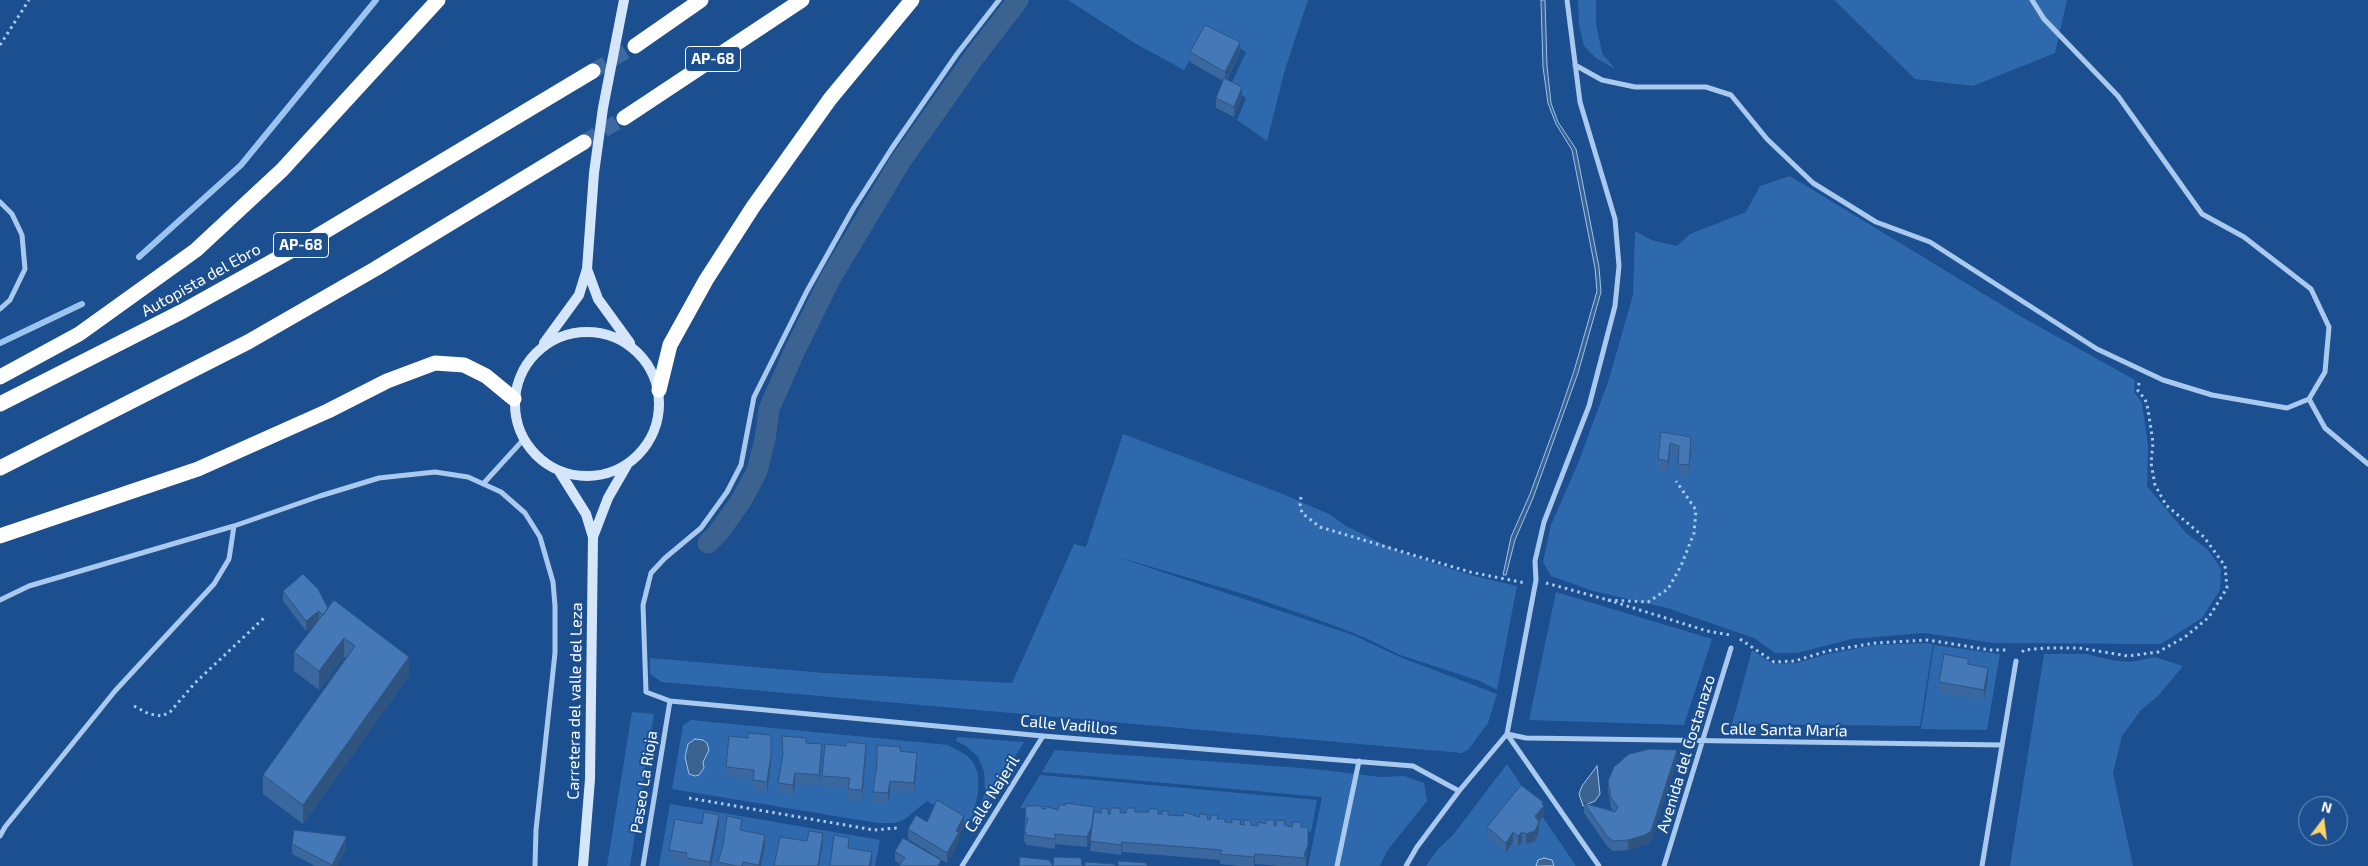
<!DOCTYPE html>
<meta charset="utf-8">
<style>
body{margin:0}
#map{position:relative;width:2368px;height:866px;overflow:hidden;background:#1b4f8f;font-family:"Exo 2",sans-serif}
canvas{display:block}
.north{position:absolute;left:2298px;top:796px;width:50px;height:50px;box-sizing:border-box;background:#1b4f8f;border:1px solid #7695bc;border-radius:50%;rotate:15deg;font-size:14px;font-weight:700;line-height:20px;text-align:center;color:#fff}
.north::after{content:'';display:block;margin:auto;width:18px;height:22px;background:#ffd166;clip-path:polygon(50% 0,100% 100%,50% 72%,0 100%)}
</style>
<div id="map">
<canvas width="2368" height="866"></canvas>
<div class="north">N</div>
</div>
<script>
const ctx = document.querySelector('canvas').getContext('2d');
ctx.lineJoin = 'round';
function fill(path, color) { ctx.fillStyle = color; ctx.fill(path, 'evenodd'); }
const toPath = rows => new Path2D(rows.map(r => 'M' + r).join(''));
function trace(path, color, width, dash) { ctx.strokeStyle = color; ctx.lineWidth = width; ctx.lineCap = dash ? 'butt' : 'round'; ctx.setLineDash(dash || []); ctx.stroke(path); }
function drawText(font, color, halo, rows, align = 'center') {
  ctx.font = font + ' "Exo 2",sans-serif'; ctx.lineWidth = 4; ctx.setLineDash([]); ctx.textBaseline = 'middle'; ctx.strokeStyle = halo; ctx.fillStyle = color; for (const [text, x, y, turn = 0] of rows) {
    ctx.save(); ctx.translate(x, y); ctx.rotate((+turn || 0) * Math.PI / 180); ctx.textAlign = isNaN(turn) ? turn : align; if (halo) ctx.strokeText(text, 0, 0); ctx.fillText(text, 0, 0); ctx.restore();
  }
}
const green = toPath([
 [1068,0,1308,0,1284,73,1267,141,1237,120,1246,98,1230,87,1246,52,1207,30,1184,70,1136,44],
 [1578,0,1596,0,1596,24,1602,53,1615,69,1596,58,1584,46,1579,25],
 [1834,0,2067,0,2055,53,1973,86,1915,79],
 [1790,176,2020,316,2135,380,2134,392,2142,403,2148,446,2147,486,2186,533,2208,550,2221,569,2220,590,2202,618,2161,644,1994,643,1924,633,1852,639,1797,653,1775,653,1754,638,1667,608,1593,591,1551,576,1543,562,1551,525,1579,461,1609,379,1633,295,1635,231,1654,241,1677,246,1690,234,1746,212,1760,186],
 [1123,434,1283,494,1329,514,1346,526,1395,550,1470,575,1517,586,1497,690,1480,681,1400,655,1368,639,1333,625,1247,595,1111,555,1353,635,1400,657,1497,694,1488,723,1468,750,1461,753,662,682,650,674,650,658,825,673,1012,683,1074,544,1086,547],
 [1556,592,1712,639,1684,725,1529,720],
 [1927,643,1933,644,1920,726,1732,724,1752,650,1773,664,1797,663,1827,654,1874,645],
 [1934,645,2000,654,1987,730,1921,729],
 [2044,654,2086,654,2111,660,2130,662,2155,657,2183,666,2158,696,2141,710,2122,736,2113,773,2133,866,2010,866],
 [632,712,654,714,630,866,607,866],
 [691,720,948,745,966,755,973,762,978,774,978,793,973,815,966,825,927,801,905,819,895,823,877,823,672,789,683,725],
 [957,737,1024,742,984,808,981,807,985,790,984,771,978,757,966,746,956,741],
 [1055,750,1314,769,1381,777,1404,776,1424,783,1427,801,1387,851,1380,866,1308,866,1322,797,1042,772],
 [1507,764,1576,866,1426,866,1438,849,1453,835],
 [1040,775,1317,800,1311,832,1020,808],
 [670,804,880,840,875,866,659,866]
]);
const water = toPath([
 [1541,0,1545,0,1547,66,1551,103,1558,122,1576,149,1599,267,1601,292,1578,373,1533,498,1515,540,1506,575,1503,575,1511,537,1530,494,1559,415,1574,371,1597,291,1595,268,1572,150,1556,124,1548,103,1543,67,1541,0],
 [695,739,703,740,707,743,709,750,703,762,704,768,699,775,695,776,689,774,685,757,688,744,695,739],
 [1597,766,1600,794,1595,801,1583,806,1579,794,1582,786,1597,766],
 [1544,858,1552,860,1554,866,1536,866,1538,860,1544,858]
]);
const stream = toPath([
 [139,257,241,165,376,0],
 [0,343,82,304]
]);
const canal = toPath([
 [708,543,718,533,741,501,757,471,765,439,769,409,795,350,830,279,900,162,975,56,1018,0]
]);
const highwayTunnel = toPath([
 [593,71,635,46],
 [584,142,624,118]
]);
const path = toPath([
 [0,45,29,0],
 [1301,497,1300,504,1302,513,1320,527,1470,572,1525,583],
 [1546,583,1608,600,1648,602,1668,589,1681,566,1694,533,1696,510,1676,481],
 [1608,600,1707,631,1730,635],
 [1740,639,1774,662,1795,661,1827,651,1875,643,1928,640,1990,650,2009,650],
 [2022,652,2024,650,2046,648,2079,648,2128,656,2158,652,2185,637,2209,617,2227,588,2225,566,2204,537,2166,505,2155,485,2151,463,2153,443,2148,409,2145,399,2138,391,2139,383],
 [134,706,149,714,162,716,170,712,195,683,265,617],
 [689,798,874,830,897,828]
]);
const street = toPath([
 [999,0,957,54,892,148,853,209,807,291,754,397,741,465,727,492,701,528,665,558,651,573,643,605,646,692,670,701,1043,736,1413,766,1459,791],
 [1575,65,1602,80,1635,87,1706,87,1731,95,1767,139,1813,183,1876,222,1930,242,2097,349,2163,380,2212,395,2287,408,2309,399,2325,372,2329,327,2311,289,2244,237,2202,214,2118,96,2044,19,2032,0],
 [0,202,12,214,22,235,25,269,10,300,0,309],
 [2309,399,2325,428,2368,464],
 [483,484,524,439],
 [0,600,29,586,234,526,320,496,379,478,435,472,468,477,501,492,525,513,540,537,553,582,555,606,555,653,536,830,535,866],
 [1507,734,1526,738,2002,745],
 [1507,734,1599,866],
 [0,836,5,827,115,691,214,584,229,559,234,526],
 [643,866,670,701],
 [962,866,1043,736],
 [1337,866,1359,761],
 [1406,866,1417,847,1459,791,1507,734,1536,580,1535,561,1544,522,1589,406,1615,306,1619,266,1615,219,1580,102,1567,0],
 [1664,866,1731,648],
 [1982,866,2016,661]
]);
const secondary = toPath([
 [587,269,598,299,630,343],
 '515 404a72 72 0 1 1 144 0a72 72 0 1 1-144 0Z',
 [544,343,579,295,587,269,594,173,603,108,624,0],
 [559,471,586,514,593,537,590,779,583,866],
 [593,537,608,498,627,465]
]);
const highway = toPath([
 [635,46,701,0],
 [624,118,802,0],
 [0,377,79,334,196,250,282,170,438,0],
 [659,390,670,345,706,280,753,207,830,99,912,0],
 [0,404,183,311,314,238,593,71],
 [0,468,248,342,375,269,584,142],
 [0,536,198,469,328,411,387,381,435,363,464,365,486,376,514,399]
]);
const wall = toPath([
 [1190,52,1240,52,1227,80,1242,98,1234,117,1216,108,1216,98,1223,81,1190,62],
 [1661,432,1691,447,1689,475,1678,474,1679,456,1670,453,1668,471,1658,470,1658,459],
 [283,591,328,608,409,676,303,824,263,794,263,775,346,658,344,657,319,690,294,671,294,652,317,623,306,631,283,601],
 [1968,664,1988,678,1984,700,1939,692,1939,682],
 [782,736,806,743,822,754,819,785,795,784,793,795,778,793,778,783,783,757],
 [748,738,771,764,767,792,753,790,753,779,726,777,726,767],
 [900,751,917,763,914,793,890,791,888,803,873,802,873,792],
 [866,754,862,801,848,799,848,788,822,786,822,776],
 [1677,760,1651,841,1645,845,1628,850,1613,851,1607,846,1584,813,1584,803,1614,811,1611,808,1608,791,1608,781],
 [1543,805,1544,816,1539,822,1539,832,1535,841,1526,844,1522,842,1518,847,1513,842,1506,853,1487,837,1487,827],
 [1041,808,1058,810,1094,817,1108,814,1135,812,1208,819,1218,819,1225,822,1241,824,1301,827,1308,855,1306,861,1306,866,1280,866,1255,864,1254,866,1240,866,1220,864,1220,860,1122,852,1121,855,1090,851,1091,838,1087,847,1055,844,1055,849,1026,845,1026,842,1024,842,1025,818],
 [927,822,964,826,959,836,959,842,947,863,908,839,908,829],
 [702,824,719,825,711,866,686,866,686,863,669,860,669,850],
 [741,830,765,845,761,866,718,866,718,862],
 [292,844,346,848,337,866,315,866,292,854],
 [895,851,941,866,900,864,895,861]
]);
const shadedWall = toPath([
 [1240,42,1240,52,1225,82,1225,72],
 [1242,87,1242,98,1234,117,1234,107],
 [1691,437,1691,447,1689,475,1689,465],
 [1670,443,1670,453,1668,471,1668,461],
 [319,611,319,621,306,631,306,621],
 [344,638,344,657,319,690,319,671],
 [409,657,409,676,303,824,303,805],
 [1988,668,1988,678,1984,700,1984,690],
 [822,744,822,754,819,785,819,775],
 [866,744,866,754,862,801,862,790],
 [1677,750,1677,760,1651,841,1645,845,1628,850,1628,840],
 [917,753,917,763,914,793,914,783],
 [771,754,771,764,767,792,767,782],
 [795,773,795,784,793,795,793,785],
 [890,781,890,791,888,803,888,793],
 [1543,802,1543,807,1544,806,1544,816,1539,822,1539,832,1535,841,1526,844,1526,834],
 [1094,807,1094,817,1092,836,1087,847,1087,837],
 [719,815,719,825,711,866,710,866,710,862],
 [964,816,964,826,959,836,959,842,947,863,947,853,956,831],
 [1513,832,1513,842,1506,853,1506,843],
 [1522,832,1522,842,1518,847,1518,836],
 [823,833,823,843,819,866,818,866],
 [765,835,765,845,761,866,759,866],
 [346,838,346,848,337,866,332,866],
 [1122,842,1122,852,1121,855,1121,845],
 [1308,845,1308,855,1306,861,1306,858,1304,855],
 [872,852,872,862,871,866,869,866],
 [1255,854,1255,864,1254,866,1254,857]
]);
const building = toPath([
 [1205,25,1240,42,1225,72,1190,52,1205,25],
 [1224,78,1242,87,1234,107,1216,98,1224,78],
 [1661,432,1691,437,1689,465,1678,464,1679,446,1670,443,1668,461,1658,459,1661,432],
 [303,574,318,589,328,608,323,615,319,611,306,621,283,591,303,574],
 [334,600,409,657,303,805,263,775,355,646,344,638,319,671,294,652,334,600],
 [1944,654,1968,659,1968,664,1988,668,1984,690,1939,682,1944,654],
 [748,733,771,735,771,754,767,782,753,780,754,770,726,767,729,736,748,738,748,733],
 [782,736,806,738,806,743,822,744,819,775,795,773,793,785,778,783,783,754,782,736],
 [846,742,866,744,862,790,848,789,850,778,822,776,825,744,846,746,846,742],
 [877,745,900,747,900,751,917,753,914,783,890,781,888,793,873,792,877,763,877,745],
 [1650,749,1677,750,1651,831,1645,835,1628,840,1613,841,1607,836,1584,803,1615,812,1618,807,1611,798,1608,781,1614,767,1629,754,1650,749],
 [1521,785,1543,802,1542,804,1544,806,1535,816,1539,822,1535,831,1526,834,1522,832,1518,836,1513,832,1506,843,1487,827,1521,785],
 [937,800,964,816,956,831,959,832,947,853,908,829,916,815,927,822,937,800],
 [1066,803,1094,807,1092,826,1087,837,1055,834,1055,839,1026,835,1026,832,1024,832,1028,818,1025,818,1026,806,1041,806,1041,808,1045,809,1045,806,1058,810,1059,805,1066,805,1066,803],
 [1101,808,1108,809,1108,814,1110,814,1111,808,1120,808,1120,813,1126,813,1127,808,1135,808,1135,812,1149,812,1149,809,1158,809,1158,814,1162,814,1162,811,1168,811,1168,815,1183,816,1184,812,1199,817,1200,814,1208,815,1207,819,1210,820,1211,815,1218,815,1217,819,1225,819,1225,822,1232,823,1232,819,1241,820,1240,824,1244,825,1244,820,1251,821,1251,825,1258,826,1258,822,1266,824,1266,820,1274,820,1274,826,1276,826,1277,820,1285,821,1284,825,1292,827,1293,822,1301,822,1301,827,1308,827,1308,845,1304,855,1306,858,1255,854,1254,857,1220,854,1222,850,1122,842,1121,845,1090,841,1094,812,1101,813,1101,808],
 [704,812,719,815,710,862,686,858,687,853,669,850,675,819,702,824,704,812],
 [727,816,742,819,740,830,765,835,759,865,743,862,742,866,737,866,718,862,723,845,727,816],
 [294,830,345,836,346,838,332,865,292,844,294,830],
 [809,831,823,833,818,866,774,866,780,837,807,841,809,831],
 [834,835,849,838,848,848,872,852,869,866,830,866,834,835],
 [903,838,941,860,938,866,899,866,905,858,895,851,903,838],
 [1020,857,1049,860,1053,866,1019,866,1020,857],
 [1054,857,1081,858,1082,866,1053,866,1054,857],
 [1118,861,1147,863,1147,866,1118,866,1118,861],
 [1085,862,1115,864,1115,866,1085,866,1085,862]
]);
const shields = [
 [713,59,55],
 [301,245,55]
];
const shieldNames = [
 ["AP-68",713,59],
 ["AP-68",301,245]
];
const streetNames = [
 ["Autopista del Ebro",201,280,-29],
 ["Carretera del valle del Leza",575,701,-89],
 ["Calle Vadillos",1069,725,5],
 ["Calle Santa María",1784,730,1],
 ["Avenida del Costanazo",1686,754,-73],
 ["Paseo La Rioja",644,782,-81],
 ["Calle Najeril",992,794,-58]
];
fill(green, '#2e69ad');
fill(water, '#3c6290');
trace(water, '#9cc4f0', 1);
trace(stream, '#9cc4f0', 6);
trace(canal, '#3c6290', 21);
trace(highwayTunnel, '#3d69a0', 15, [15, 8]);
trace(path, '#a9c9ee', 3, [2.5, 4]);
trace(street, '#a9c9ee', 5);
trace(secondary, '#d6e6fa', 10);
trace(highway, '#fff', 15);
fill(wall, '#3a679d');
fill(shadedWall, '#305480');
fill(building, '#4478b7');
trace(building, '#305480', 1);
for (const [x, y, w] of shields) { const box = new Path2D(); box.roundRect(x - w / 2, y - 12.5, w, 25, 4); ctx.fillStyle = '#1b4f8f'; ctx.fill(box); trace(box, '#fff', 1); }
drawText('bold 15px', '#fff', null, shieldNames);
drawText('16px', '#fff', '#1b4f8f', streetNames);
</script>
